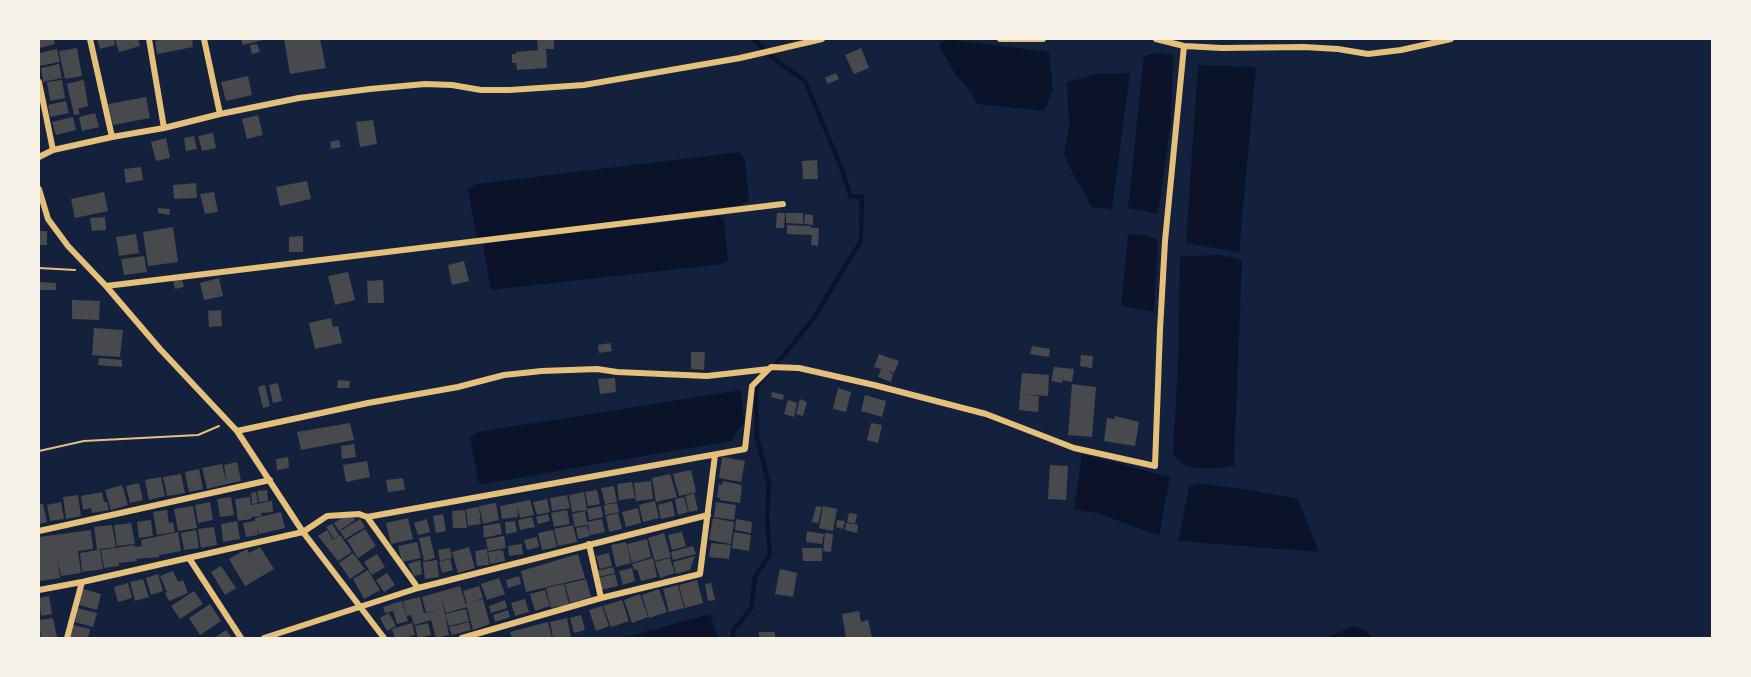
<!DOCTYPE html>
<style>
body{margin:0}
#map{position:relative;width:1751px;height:677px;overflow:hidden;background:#14213d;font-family:Figtree,sans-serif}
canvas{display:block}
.frame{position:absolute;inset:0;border:40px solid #f6f1e7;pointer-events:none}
</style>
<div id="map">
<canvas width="1751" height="677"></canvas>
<div class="frame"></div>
</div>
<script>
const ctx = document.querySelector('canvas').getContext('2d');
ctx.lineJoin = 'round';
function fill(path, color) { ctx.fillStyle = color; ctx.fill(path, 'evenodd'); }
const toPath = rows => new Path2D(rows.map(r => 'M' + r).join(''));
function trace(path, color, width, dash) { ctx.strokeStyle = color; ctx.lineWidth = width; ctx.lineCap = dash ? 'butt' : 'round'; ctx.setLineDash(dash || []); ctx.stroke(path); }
const water = toPath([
 [945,39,1049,52,1053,90,1044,111,977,104,971,92,956,75,939,46],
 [1156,53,1173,55,1171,120,1160,202,1157,214,1128,208,1144,56],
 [1198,65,1256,67,1239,252,1186,243],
 [1130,73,1112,209,1091,207,1084,192,1073,174,1064,154,1069,127,1067,82,1097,74],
 [739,152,745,160,749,201,741,205,481,239,476,234,468,189,477,184],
 [720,216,724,220,728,261,723,264,491,290,483,246,487,243],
 [1128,234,1147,235,1158,240,1154,312,1121,306],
 [1220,255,1242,260,1234,466,1208,469,1184,466,1173,455,1178,362,1180,257,1191,256],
 [741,390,744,422,731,441,482,484,478,481,470,437,478,432],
 [1082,454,1170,477,1159,536,1098,513,1074,510],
 [1195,483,1250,490,1298,499,1319,552,1178,541,1189,487],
 [710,614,718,638,623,638],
 [1353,626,1366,630,1371,638,1326,638]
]);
const stream = toPath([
 [753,39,774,59,805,81,841,167,851,197,862,196,861,241,811,322,773,368],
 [733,638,733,631,751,609,755,577,770,554,767,518,769,485,757,437,756,388,767,374]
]);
const building = toPath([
 [39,39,54,39,55,44,39,48],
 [97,39,114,39,115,45,100,49],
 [115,39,138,39,140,46,119,52],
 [163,39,192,39,193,47,157,54,155,41],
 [241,39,263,39,263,40,243,45],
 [284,39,320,39,326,68,290,74],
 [537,39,554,39,554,49,546,49,547,68,517,70,516,63,512,63,512,54,516,54,516,52,538,50],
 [257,44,260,52,252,54,250,45],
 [77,48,82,76,65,79,59,51],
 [861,48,869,68,854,74,845,55],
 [57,49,60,62,39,66,39,53],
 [59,64,62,78,43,82,41,68],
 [836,73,839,79,828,84,825,78],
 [248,76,252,95,226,101,221,82],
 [62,80,65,98,50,101,47,82],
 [82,80,84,81,88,106,78,109,80,114,74,115,67,84],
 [146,97,150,118,113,125,108,104],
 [66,101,69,113,50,117,48,105],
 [95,113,99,127,82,131,79,117],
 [258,115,263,135,247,139,242,119],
 [73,117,76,130,56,135,52,122],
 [373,120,377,144,360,147,356,122],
 [213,133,216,148,202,151,198,136],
 [194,136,197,149,186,151,184,138],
 [166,138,170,158,156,161,151,142],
 [339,140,341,147,331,149,330,142],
 [817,160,818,179,803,179,802,161],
 [141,167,143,180,126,183,124,169],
 [307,181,311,199,280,206,276,187],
 [196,183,197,198,174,199,173,185],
 [104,192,108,211,75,218,71,199],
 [214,192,218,212,205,214,200,194],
 [158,208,170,209,169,215,158,213],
 [777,213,785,213,784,228,776,228],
 [786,213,803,213,803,224,786,223],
 [805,214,813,215,813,225,804,224],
 [105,217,106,230,92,231,90,218],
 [787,225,811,226,811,228,819,228,818,246,811,245,812,235,787,234],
 [173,227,178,262,148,266,143,232],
 [39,231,47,231,47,245,39,245],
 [136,234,139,253,119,256,116,237],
 [303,236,303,252,289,252,289,237],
 [144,256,147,272,124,275,121,259],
 [464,261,469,281,452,285,448,265],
 [348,272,355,300,335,305,328,276],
 [219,278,223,296,204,300,200,283],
 [182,279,184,287,175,289,173,281],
 [383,280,384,303,368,303,367,281],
 [39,282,56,283,56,290,39,290],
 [72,300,100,301,99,320,72,319],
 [221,310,222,326,209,327,208,311],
 [331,318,333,327,338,326,342,343,315,349,309,323],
 [94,328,123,330,120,357,92,355],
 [610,343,612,351,599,353,598,345],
 [1032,346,1050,349,1049,357,1030,354],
 [691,352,705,352,704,370,691,369],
 [879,354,899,361,894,373,886,370,893,374,891,382,878,377,881,369,874,367],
 [1081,355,1093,356,1092,368,1080,366],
 [99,358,122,360,122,367,98,365],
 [1054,367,1074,369,1072,382,1063,380,1062,383,1051,381],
 [1022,373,1049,375,1048,396,1020,394],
 [615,378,616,392,600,394,598,379],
 [338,380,350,381,349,388,337,388],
 [278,383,282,401,273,403,269,385],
 [1072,384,1096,387,1092,437,1068,435],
 [265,385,270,406,263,408,258,387],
 [838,388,851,392,846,412,833,409],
 [772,392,784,395,783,400,771,397],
 [1020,394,1039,396,1038,412,1019,410],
 [865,395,886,401,882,417,861,411],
 [800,399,807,402,803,416,796,414],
 [788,400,797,403,794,417,784,414],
 [1115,416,1139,422,1135,446,1104,441,1107,418,1115,419],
 [350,423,354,440,301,450,297,432],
 [871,423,882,425,878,443,867,440],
 [354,444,356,457,342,459,341,446],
 [288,457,289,468,277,470,276,459],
 [722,457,745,461,741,482,719,478],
 [367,461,370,477,346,482,343,465],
 [237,462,241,481,227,484,224,465],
 [222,464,227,484,207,489,202,468],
 [1050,465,1068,466,1066,500,1048,499],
 [199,469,203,489,189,492,185,472],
 [691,470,696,492,679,496,673,474],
 [181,474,185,493,167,496,163,477],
 [670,474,677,497,656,502,652,478],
 [161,477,165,496,149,500,145,480],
 [403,478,405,490,388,492,386,480],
 [651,481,653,499,636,501,634,483],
 [723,481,742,485,740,503,720,500,720,498,717,497,719,484,722,485],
 [632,482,635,498,619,500,617,484],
 [139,483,143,500,130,503,126,486],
 [122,485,128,505,111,510,105,490],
 [614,486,617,502,605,504,601,488],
 [267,490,268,501,259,502,257,491],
 [597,490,600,504,588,506,585,492],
 [102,492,104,502,107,502,109,510,92,513,91,508,83,510,81,496],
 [256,492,258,503,252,504,251,493],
 [584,492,587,510,572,512,569,495],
 [694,493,698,510,689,512,685,496],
 [78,495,81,516,66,519,63,497],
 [567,495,570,508,552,511,550,498],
 [231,497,234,515,220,517,217,499],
 [250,497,251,505,272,501,273,512,261,513,262,516,251,517,251,519,238,521,235,499],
 [684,497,688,512,678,515,675,499],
 [547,499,550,512,537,515,533,502],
 [530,500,534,515,520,518,517,506,518,517,502,519,500,506],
 [655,501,659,518,643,522,639,505],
 [672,501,675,516,661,519,658,505],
 [61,502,64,519,50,521,47,505],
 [210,502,213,520,198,523,195,505],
 [716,502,736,505,734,520,714,517],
 [496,503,499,520,483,524,479,506],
 [617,503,619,512,605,515,604,505],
 [39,504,43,504,47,522,39,524],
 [193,506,197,528,178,531,174,509],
 [601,506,603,517,589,520,587,509],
 [816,506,822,507,818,523,812,522],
 [823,506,837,509,833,531,819,528],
 [479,507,481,524,468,526,466,509],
 [638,508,641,523,626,527,622,512],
 [167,510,169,523,173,522,175,532,157,535,153,512],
 [465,510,467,528,453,528,452,511],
 [567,510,570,524,554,527,551,513],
 [585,511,587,522,602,519,605,532,590,535,588,525,593,524,575,527,572,514],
 [281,512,285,528,259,534,257,528,258,535,246,537,243,523,255,521,255,518],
 [618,513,622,529,609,532,606,516],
 [849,513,857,514,855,524,847,522],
 [443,514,446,531,436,533,433,516],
 [548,514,550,521,538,524,536,517],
 [352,515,355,520,339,531,334,523,345,516,346,518],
 [532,517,535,527,520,530,518,520],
 [408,518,413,539,391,544,386,523],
 [713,518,734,522,731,544,709,540],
 [360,519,365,527,345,539,340,531],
 [427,519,430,532,418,535,414,523],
 [736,519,752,522,751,533,735,530],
 [151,520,153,536,139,538,137,522],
 [837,520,845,521,843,529,836,527],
 [237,521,240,539,223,542,221,524],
 [515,521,517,532,506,534,505,522],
 [131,523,135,544,117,546,114,525],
 [500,523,502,534,484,538,483,526],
 [846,523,858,525,857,533,845,530],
 [332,524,339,535,334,539,326,527],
 [112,525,116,547,100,549,103,569,82,572,80,553,97,550,94,527],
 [573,525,577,542,558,546,554,529],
 [587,526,590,536,578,539,576,528],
 [214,527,217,545,201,548,198,529],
 [365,529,376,546,358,558,347,540],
 [91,530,93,549,78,551,81,573,61,576,57,557,60,578,40,581,39,537],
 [196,530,199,548,184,550,181,533],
 [327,530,333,540,340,535,352,552,338,561,318,536],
 [553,530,557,547,542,550,538,533],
 [807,531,824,534,822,544,806,542],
 [178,532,181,551,159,555,159,557,136,559,137,561,119,563,119,566,104,568,101,550,135,545,135,547,142,546,141,540],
 [682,532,686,546,672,550,668,535],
 [734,532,751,535,749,551,732,548],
 [664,533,671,557,655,561,648,538],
 [825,533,833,534,831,552,823,551],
 [430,536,435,558,424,561,419,538],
 [504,536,506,548,488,551,486,539],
 [537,537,539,547,527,550,524,540],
 [647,539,651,557,632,563,627,544],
 [417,542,421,558,402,562,398,546],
 [626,542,631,563,616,567,611,545],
 [711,543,731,545,729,559,709,557],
 [522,544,523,554,509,556,508,546],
 [693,546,696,554,673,560,671,552],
 [260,547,274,569,245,586,229,559,247,549,249,553],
 [469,547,475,568,458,573,452,552],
 [450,548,452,558,440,561,438,550],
 [802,548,822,548,822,561,803,561],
 [487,549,489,565,477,566,475,551],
 [503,550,505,561,490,564,488,552],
 [353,553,365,569,350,579,339,563],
 [609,553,612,566,600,569,596,556],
 [377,554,385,567,372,575,364,562],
 [578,554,585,578,526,592,521,571],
 [695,556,690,570,676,574,673,562],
 [653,558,657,577,641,581,637,569,634,570,632,564],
 [670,558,675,573,660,578,655,562],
 [450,559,453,570,442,573,439,562],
 [420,560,422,574,414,576,408,564],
 [437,560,439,577,425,579,423,562],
 [221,566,236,588,225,595,211,572],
 [613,567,615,573,598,577,596,571],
 [632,568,635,581,623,585,619,571],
 [780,569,797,573,793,597,775,594],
 [368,570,380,590,364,599,353,579],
 [173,571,178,582,183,580,188,593,169,601,165,593,167,592,160,576],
 [387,573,395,585,384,592,376,580],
 [158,574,163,591,151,595,146,578],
 [615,574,618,586,601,590,598,578],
 [519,576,521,584,508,588,506,580],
 [499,578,505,594,487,600,481,584],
 [143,579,149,597,135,601,130,582],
 [586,579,591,597,570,603,565,584],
 [697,580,703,603,685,608,679,585],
 [128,583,132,598,118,602,114,587],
 [711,583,715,600,708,601,705,584],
 [564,584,569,604,551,608,546,588],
 [678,585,684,608,669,612,663,589],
 [460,586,466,605,467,604,463,591,479,586,483,598,470,603,483,599,490,624,473,630,467,607,446,613,442,599,444,609,426,613,422,597],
 [83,589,101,594,97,610,79,605],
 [659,589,667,612,649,618,642,595],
 [545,590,550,606,535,611,530,594],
 [194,591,203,604,180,619,171,606],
 [640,594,648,617,632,623,624,600],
 [49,596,52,614,41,616,39,598],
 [420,597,424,613,444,609,449,635,436,638,431,620,414,625,411,615,407,616,403,601],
 [525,599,529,612,515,616,511,603],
 [505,600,507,608,491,613,489,606],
 [622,600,629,621,611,627,603,606],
 [402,601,408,621,397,624,393,611,385,613,383,607],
 [210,604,221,621,200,635,189,618],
 [602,606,609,626,596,631,589,610],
 [78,608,97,613,93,627,75,622],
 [466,609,469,621,449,626,445,614],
 [508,610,510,617,495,622,493,615],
 [859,611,861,622,868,620,872,638,846,638,842,614],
 [389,613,396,626,387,631,380,618],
 [581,615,585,630,574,633,570,618],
 [53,618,57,637,41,638,39,620],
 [567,618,571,637,553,638,550,622],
 [469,622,471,630,452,635,449,627],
 [548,622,552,638,512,638,510,632],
 [412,623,415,635,410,636,408,629,410,638,395,638,392,629],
 [428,623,431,635,418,638,415,626],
 [73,625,90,629,88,638,69,638],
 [226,630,232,638,214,638],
 [759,632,775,632,775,638,759,638]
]);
const path = toPath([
 [39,268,75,270],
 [39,451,84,441,198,435,219,426]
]);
const minor = toPath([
 [90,39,112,137],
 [149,39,164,128],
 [204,39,220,114],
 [1000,39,1043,39],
 [1156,39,1184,46,1222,48,1304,47,1338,49,1368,54,1401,50,1451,39],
 [39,82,53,150],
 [39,157,53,150,112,137,164,128,220,114,299,98,370,89,425,84,452,85,481,90,510,90,584,85,740,58,822,39],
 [39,189,48,219,68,246,106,286,160,349,237,431,303,532,384,638],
 [106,286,783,204],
 [237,431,368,403,458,387,504,375,542,371,597,369,617,372,707,376,769,369,771,367,799,368,874,385,986,414,1074,448,1155,466,1160,330,1165,241,1184,46],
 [367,517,418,588],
 [39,531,270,480],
 [589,544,601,598],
 [189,558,241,638],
 [39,590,82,582,303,532,327,516,359,514,367,517,745,449,752,386,768,370],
 [67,638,82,582],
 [264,638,418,588,708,515],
 [462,638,601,598,700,574,715,455]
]);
fill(water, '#0b132b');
trace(stream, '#0b132b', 4.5);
fill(building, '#48494c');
trace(path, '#e5c07b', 2);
trace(minor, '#e5c07b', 6);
</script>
